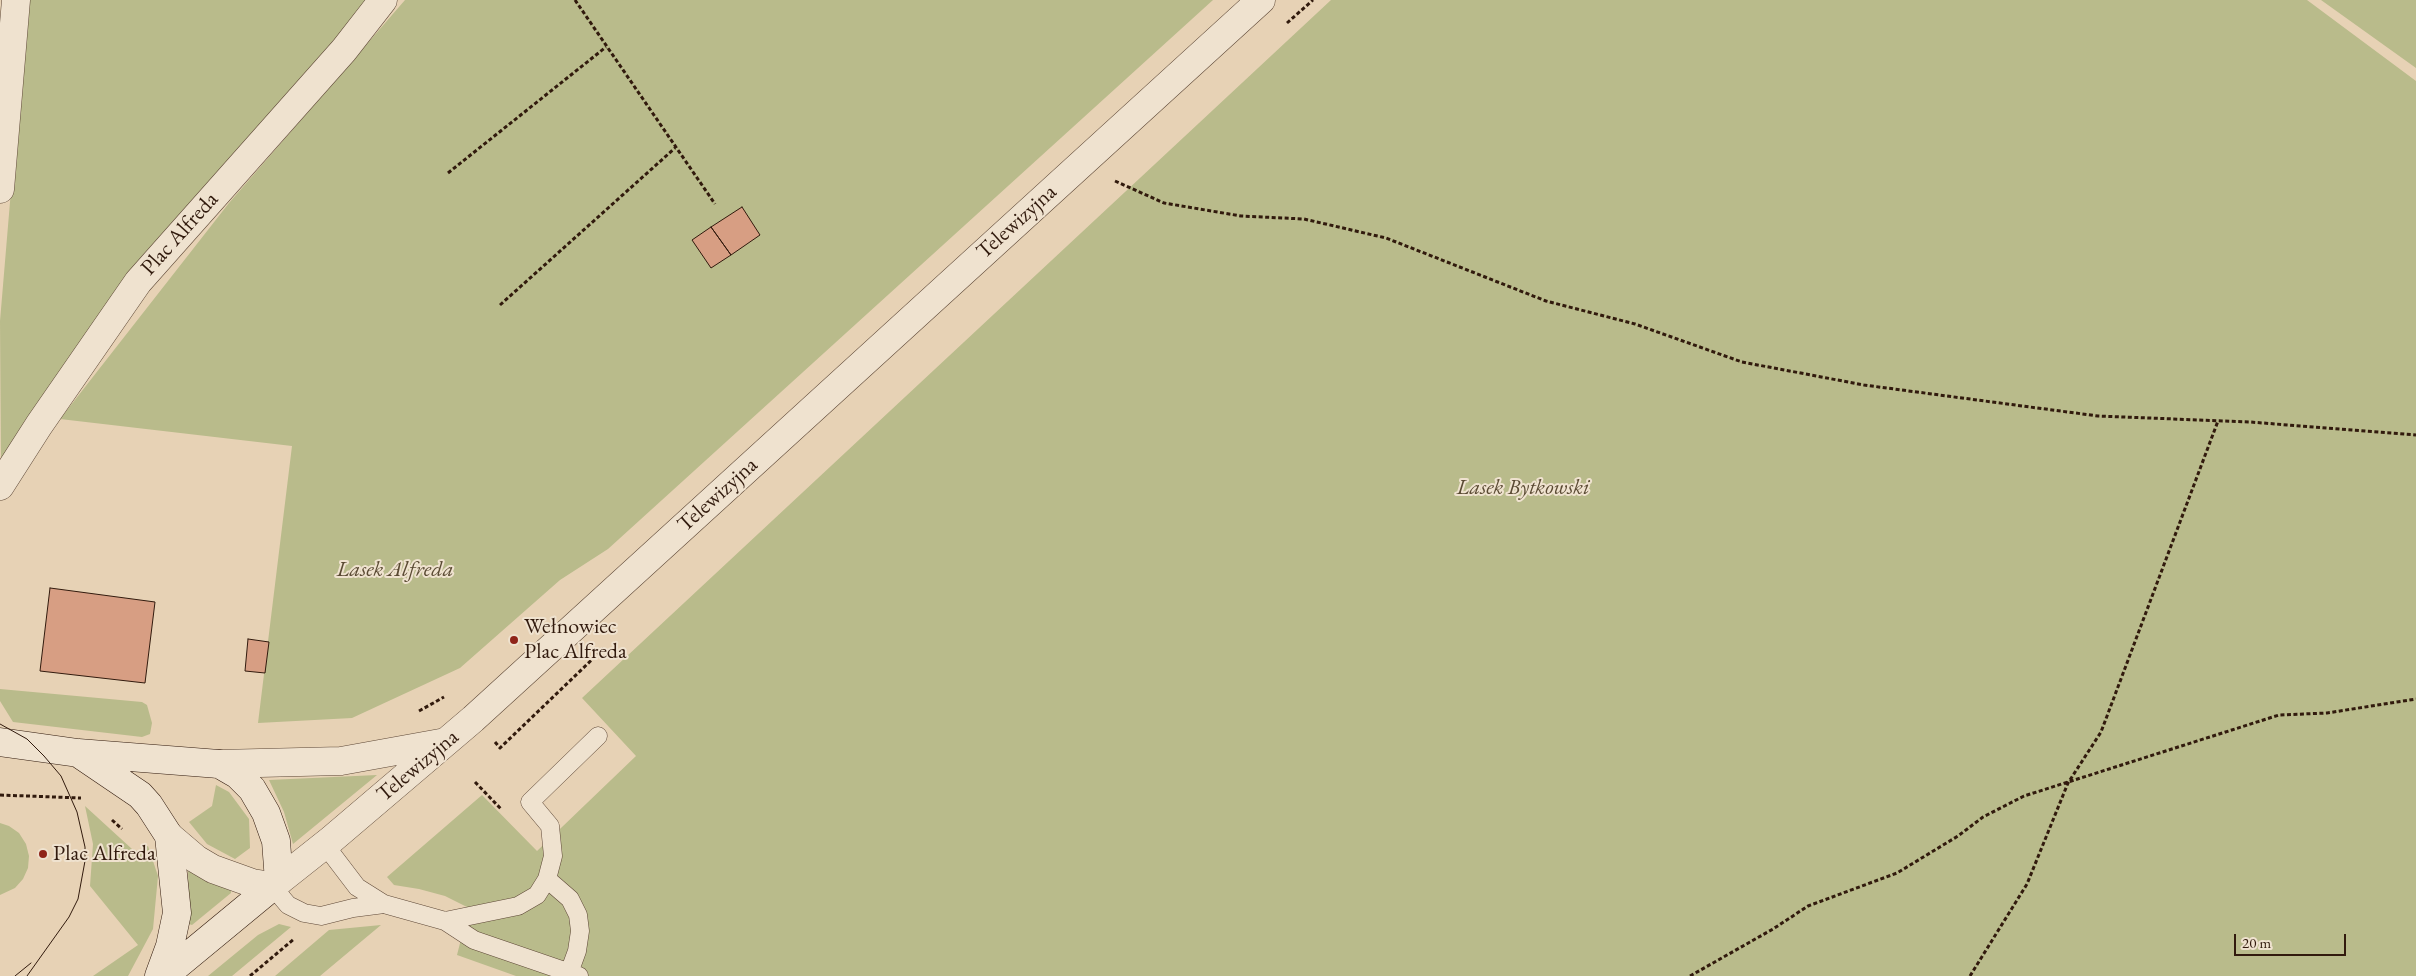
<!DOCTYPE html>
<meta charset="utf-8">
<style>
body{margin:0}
#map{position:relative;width:2416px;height:976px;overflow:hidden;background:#e7d2b5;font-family:"EB Garamond",serif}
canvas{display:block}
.scale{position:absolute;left:2234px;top:934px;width:112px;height:22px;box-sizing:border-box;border:2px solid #311a0d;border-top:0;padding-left:6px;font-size:15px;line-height:18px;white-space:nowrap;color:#311a0d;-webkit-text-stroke:4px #efe2cf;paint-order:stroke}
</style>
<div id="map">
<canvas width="2416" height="976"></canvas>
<div class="scale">20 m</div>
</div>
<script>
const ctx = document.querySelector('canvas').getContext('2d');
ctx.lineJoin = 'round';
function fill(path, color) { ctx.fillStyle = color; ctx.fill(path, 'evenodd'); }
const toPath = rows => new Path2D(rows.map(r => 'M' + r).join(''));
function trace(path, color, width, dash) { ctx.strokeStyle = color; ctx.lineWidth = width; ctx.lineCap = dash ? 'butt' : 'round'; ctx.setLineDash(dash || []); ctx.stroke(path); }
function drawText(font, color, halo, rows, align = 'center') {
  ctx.font = font + ' "EB Garamond",serif'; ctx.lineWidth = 4; ctx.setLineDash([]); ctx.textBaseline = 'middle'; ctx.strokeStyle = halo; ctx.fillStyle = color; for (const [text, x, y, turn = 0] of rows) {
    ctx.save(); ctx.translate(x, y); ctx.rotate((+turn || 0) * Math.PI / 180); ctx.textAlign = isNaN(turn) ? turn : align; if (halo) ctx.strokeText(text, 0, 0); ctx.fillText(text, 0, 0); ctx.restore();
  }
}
const green = toPath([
 [27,0,369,0,1,462,0,321],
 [405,0,1213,0,608,549,560,580,460,668,352,718,258,723,292,446,60,419,229,203],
 [1331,0,2307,0,2416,81,2416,976,516,976,457,955,469,908,445,896,419,889,394,885,387,877,482,795,537,851,636,756,582,698],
 [2321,0,2416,0,2416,68],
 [0,689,142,702,147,705,152,723,150,734,142,737,13,722,0,701],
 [377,775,293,844,284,812,269,780],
 [216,785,229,792,249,819,250,848,235,859,207,844,189,822,212,806],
 [85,806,132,849,138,851,148,846,158,876,153,929,128,976,93,976,138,945,90,886,93,844],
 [0,823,9,826,19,833,26,844,29,856,28,868,23,879,15,888,0,895],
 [188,868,231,889,231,893,192,925,189,924],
 [279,924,291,927,232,976,208,976,258,935],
 [381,925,320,976,275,976,329,930]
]);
const building = toPath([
 [742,207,760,235,731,255,711,227,742,207],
 [711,227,731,255,711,268,692,240,711,227],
 [50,588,155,602,145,683,40,671,50,588],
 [248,639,269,642,265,673,245,671,248,639]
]);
const path = toPath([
 [575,0,715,204],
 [1287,23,1313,0],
 [448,173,606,47],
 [1115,181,1164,203,1241,216,1304,219,1386,238,1546,301,1635,324,1742,362,1864,385,2098,416,2250,422,2416,435],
 [500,305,675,148],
 [419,711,444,697],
 [495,742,500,748,604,648],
 [475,782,502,810],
 [0,795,81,798],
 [112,820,122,829],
 [250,976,294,939],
 [1690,976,1773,929,1808,906,1897,873,1958,836,1983,817,2024,796,2279,715,2327,713,2416,699],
 [1970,976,2027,884,2068,783,2101,732,2218,421]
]);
const service = toPath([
 [325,845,357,887,384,904,445,921,474,940,579,976],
 [547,879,570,899,578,915,580,931,577,951,569,973],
 [272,886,288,905,304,913,321,916,353,908,384,904],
 [445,921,518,906,537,895,547,879,553,856,550,826,530,802,598,736]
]);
const minor = toPath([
 [0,189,16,0],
 [0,486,39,425,138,282,344,50,383,0]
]);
const tertiary = toPath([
 [219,764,341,761,446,742],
 [169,836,196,859,213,869,252,883,272,886],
 [279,881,332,839,473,719,1261,0]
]);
const secondary = toPath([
 [0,742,78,753,219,764,238,775,252,789,266,813,276,841,279,881,164,976],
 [81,755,140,795,149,805,169,836,177,913,170,946,159,976]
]);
const tram = toPath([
 [0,724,27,739,44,756,61,776,77,812,85,847,85,861,78,899,69,917,27,976],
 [15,976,31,963]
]);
const markers = [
 [514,640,5,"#8f2418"],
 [43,854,5,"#8f2418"]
];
const streetNames = [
 ["Telewizyjna",1017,222,-42],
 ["Plac Alfreda",180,234,-48],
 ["Telewizyjna",718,495,-42],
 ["Telewizyjna",418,766,-40]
];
const parkNames = [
 ["Lasek Bytkowski",1523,488],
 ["Lasek Alfreda",395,570]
];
const poiNames = [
 ["Wełnowiec",524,627],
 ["Plac Alfreda",524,652],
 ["Plac Alfreda",53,854]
];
fill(green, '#b9bb8b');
fill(building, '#d79e83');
trace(building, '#311a0d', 1);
trace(service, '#5e4837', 19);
trace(minor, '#5e4837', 29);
trace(tertiary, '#5e4837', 29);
trace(secondary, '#311a0d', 29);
trace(path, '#311a0d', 3, [4, 2.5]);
trace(service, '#efe2cf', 18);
trace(minor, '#efe2cf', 28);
trace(tertiary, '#efe2cf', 28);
trace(secondary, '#efe2cf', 28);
trace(tram, '#311a0d', 1);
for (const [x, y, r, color] of markers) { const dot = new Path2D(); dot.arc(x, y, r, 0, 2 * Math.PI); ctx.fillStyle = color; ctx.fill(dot); trace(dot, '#efe2cf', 2); }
drawText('22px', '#311a0d', '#efe2cf', streetNames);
drawText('italic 22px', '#5a4a33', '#efe2cf', parkNames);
drawText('22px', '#311a0d', '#efe2cf', poiNames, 'left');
</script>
